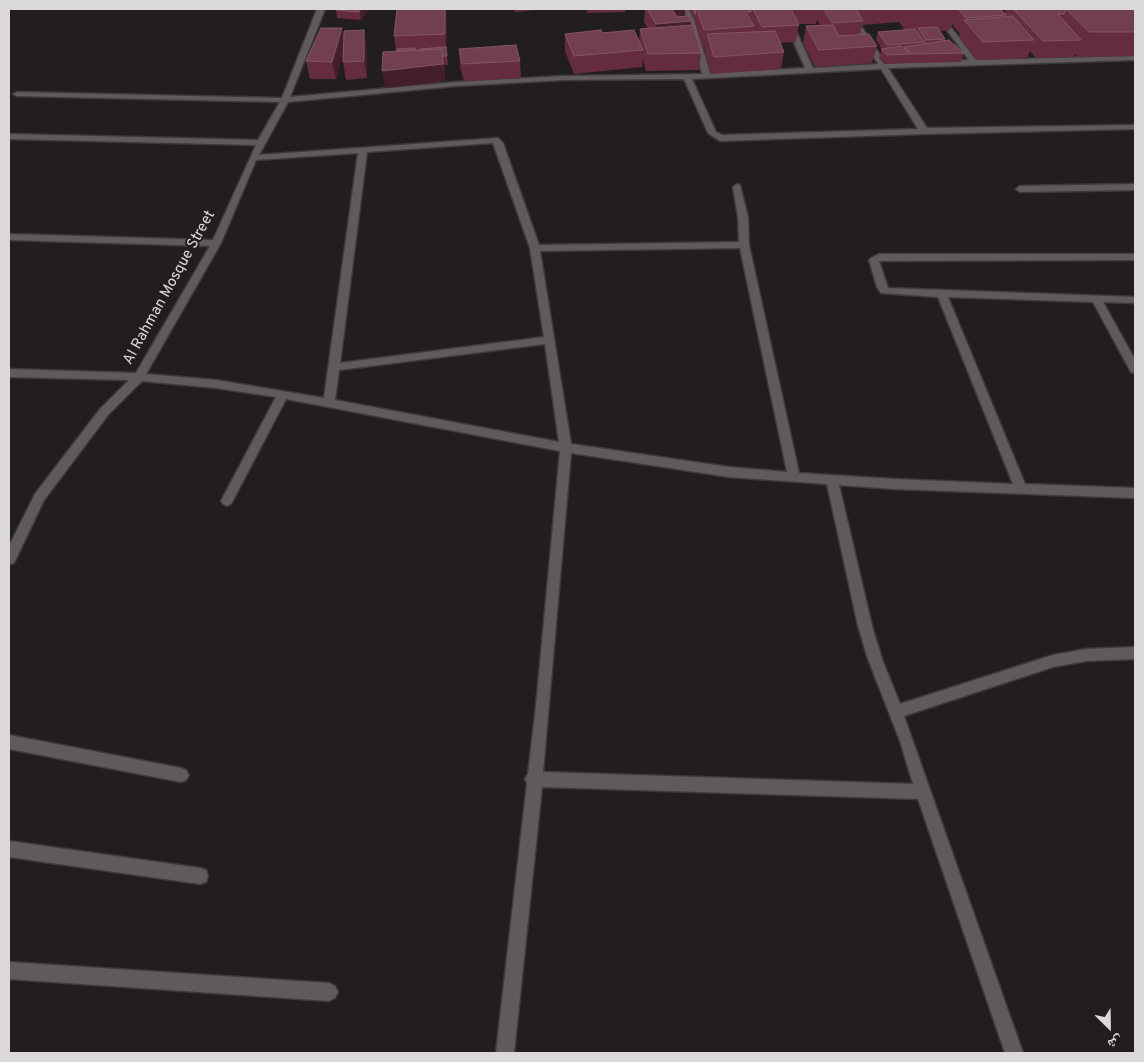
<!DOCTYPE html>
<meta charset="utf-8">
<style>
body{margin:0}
#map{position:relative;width:1144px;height:1062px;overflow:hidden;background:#231e1e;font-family:Overpass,"Noto Naskh Arabic",sans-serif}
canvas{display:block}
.frame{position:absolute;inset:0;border:10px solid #dbd8d8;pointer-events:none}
.north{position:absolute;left:1084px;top:1002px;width:50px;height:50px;-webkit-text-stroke:4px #231e1e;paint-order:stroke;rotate:157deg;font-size:14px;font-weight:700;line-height:20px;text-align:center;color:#dbd8d8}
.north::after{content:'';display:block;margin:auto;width:18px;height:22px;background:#dbd8d8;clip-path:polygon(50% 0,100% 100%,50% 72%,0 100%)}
</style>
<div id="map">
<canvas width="1144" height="1062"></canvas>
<div class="frame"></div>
<div class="north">ش</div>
</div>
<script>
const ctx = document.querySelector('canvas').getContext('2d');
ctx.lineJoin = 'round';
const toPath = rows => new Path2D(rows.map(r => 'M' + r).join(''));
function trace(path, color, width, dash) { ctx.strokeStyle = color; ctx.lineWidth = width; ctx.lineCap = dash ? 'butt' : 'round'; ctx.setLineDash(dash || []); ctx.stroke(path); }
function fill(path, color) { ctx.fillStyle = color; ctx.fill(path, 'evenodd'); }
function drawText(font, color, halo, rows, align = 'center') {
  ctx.font = font + ' Overpass,sans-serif'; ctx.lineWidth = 4; ctx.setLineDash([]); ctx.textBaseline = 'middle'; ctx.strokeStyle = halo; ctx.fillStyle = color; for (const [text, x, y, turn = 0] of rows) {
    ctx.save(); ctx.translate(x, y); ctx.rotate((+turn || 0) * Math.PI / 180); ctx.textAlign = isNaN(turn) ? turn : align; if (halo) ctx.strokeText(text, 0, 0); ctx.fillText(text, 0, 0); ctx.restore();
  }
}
const minor = toPath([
 [317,9,325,9,290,97,456,82,563,76,702,74,684,9,691,9,710,73,805,68,779,9,786,9,813,68,878,64,844,9,850,9,886,64,969,60,931,9,937,9,976,60,1135,56,1135,60,888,68,927,128,1135,125,1135,129,924,134,720,141,708,133,684,79,563,80,456,86,288,102,259,155,498,138,503,143,539,245,739,242,738,217,733,187,737,184,740,185,748,217,749,245,799,473,894,479,1013,484,938,297,881,293,877,287,869,260,871,258,879,254,1135,254,1135,260,879,261,888,288,1135,297,1135,303,1103,302,1135,360,1135,373,1131,372,1093,302,948,297,1025,484,1135,488,1135,498,894,489,839,485,872,626,882,659,900,704,1053,655,1086,649,1135,647,1135,659,1086,661,1053,667,904,716,1023,1053,1005,1053,918,799,542,787,514,1053,496,1053,527,783,525,779,528,774,536,706,560,451,286,399,231,504,227,506,223,504,221,501,276,397,216,388,142,381,108,415,44,500,14,563,9,564,9,546,35,494,100,409,129,380,9,377,9,369,136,373,210,246,9,240,9,234,213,240,256,145,9,139,9,134,258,140,280,102,17,96,13,94,17,92,282,98,317,9],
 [881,69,918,129,722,135,716,132,692,79,881,69],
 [493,143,530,248,544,337,340,363,367,152,493,143],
 [358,153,324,398,216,380,146,374,221,243,256,160,358,153],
 [740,248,787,472,729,467,571,444,540,251,740,248],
 [545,344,559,442,335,400,339,370,545,344],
 [571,453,729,477,827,484,858,626,868,659,900,741,913,784,543,772,571,453],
 [1135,184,1135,190,1020,192,1016,189,1020,186,1135,184],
 [9,735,181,768,186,770,189,775,186,780,181,782,9,749,9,735],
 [9,841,200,868,206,870,208,876,206,882,200,884,9,857,9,841],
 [9,962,329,983,335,986,338,992,335,998,329,1001,9,979,9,962]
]);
const wall = toPath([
 [336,9,368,9,361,20,337,18,336,10],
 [514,9,549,9,515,12],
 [587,9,625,9,625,12,587,13],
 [645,9,685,9,684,16,691,25,701,53,699,70,646,71,643,59,642,67,574,74,565,51,565,34,602,33,639,41,640,29,648,29,644,22],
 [690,9,1000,9,1004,13,1006,9,1135,9,1135,56,1078,57,1075,54,1074,57,1036,58,1030,51,1027,58,977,60,959,37,960,34,952,24,950,30,939,31,945,39,944,41,964,53,961,62,910,63,908,61,908,63,884,64,879,58,882,49,876,40,878,32,905,30,899,22,862,25,860,35,877,46,872,63,815,67,803,43,806,26,820,25,817,19,816,24,799,24,796,42,780,43,784,52,781,69,711,74,705,51,705,47,702,47,695,22,689,10],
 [447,20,446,47,448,65,444,65,445,81,385,88,396,51,394,36],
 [344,38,367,47,367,78,346,80,343,62,343,52,336,79,310,79,306,61],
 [459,49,520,61,521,78,464,81,460,67]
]);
const shadedWall = toPath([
 [361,9,368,9,361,20,359,12],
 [445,9,446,9,447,20,446,51,445,34],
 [671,9,685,9,684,22,691,21,690,38,655,41,656,24],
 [342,28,345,45,336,79,332,62],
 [364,30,367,47,367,78,364,61],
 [442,49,445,81,385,88,382,71]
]);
const building = toPath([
 [336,9,361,9,359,12,336,10,336,9],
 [397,9,445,9,445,34,394,36,397,9],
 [647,9,672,9,677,17,688,16,691,21,656,24,647,9],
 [693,9,696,9,695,14,693,9],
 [697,9,744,9,754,26,704,30,697,9],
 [747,9,751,9,751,12,748,12,747,9],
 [753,9,791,9,799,25,762,27,753,9],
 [824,9,856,9,863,21,832,23,824,9],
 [958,9,1000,9,1006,15,966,18,958,9],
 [1013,9,1077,9,1066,9,1064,14,1058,14,1081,40,1043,41,1013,9],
 [1066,9,1135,9,1135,32,1089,32,1066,9],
 [1013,16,1034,40,983,42,964,20,1013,16],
 [693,25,701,53,648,54,640,29,693,25],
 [833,25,839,36,869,34,877,46,819,50,806,26,833,25],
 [937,27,945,39,926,40,918,28,937,27],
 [321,28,342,28,332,62,306,61,321,28],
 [915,29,925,42,887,45,878,32,915,29],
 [364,30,364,61,343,62,344,31,364,30],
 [601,30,602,33,634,30,643,50,574,56,565,34,601,30],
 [775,31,784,52,714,57,707,34,775,31],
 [949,40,964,53,912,54,904,47,949,40],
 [516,45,520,61,462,64,459,49,516,45],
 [901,46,911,54,887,55,881,49,901,46],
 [446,47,447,56,443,56,442,49,420,50,420,49,446,47],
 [415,48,415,50,397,51,397,49,415,48],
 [442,49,443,64,382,71,383,52,442,49]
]);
const streetNames = [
 ["Al Rahman Mosque Street",170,288,-61]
];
trace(minor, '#3e3a3a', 3);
fill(minor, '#605a5a');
fill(wall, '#652b40');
fill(shadedWall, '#451e2c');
fill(building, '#723e51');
trace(building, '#825666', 1);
drawText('15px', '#dbd8d8', '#231e1e', streetNames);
</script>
